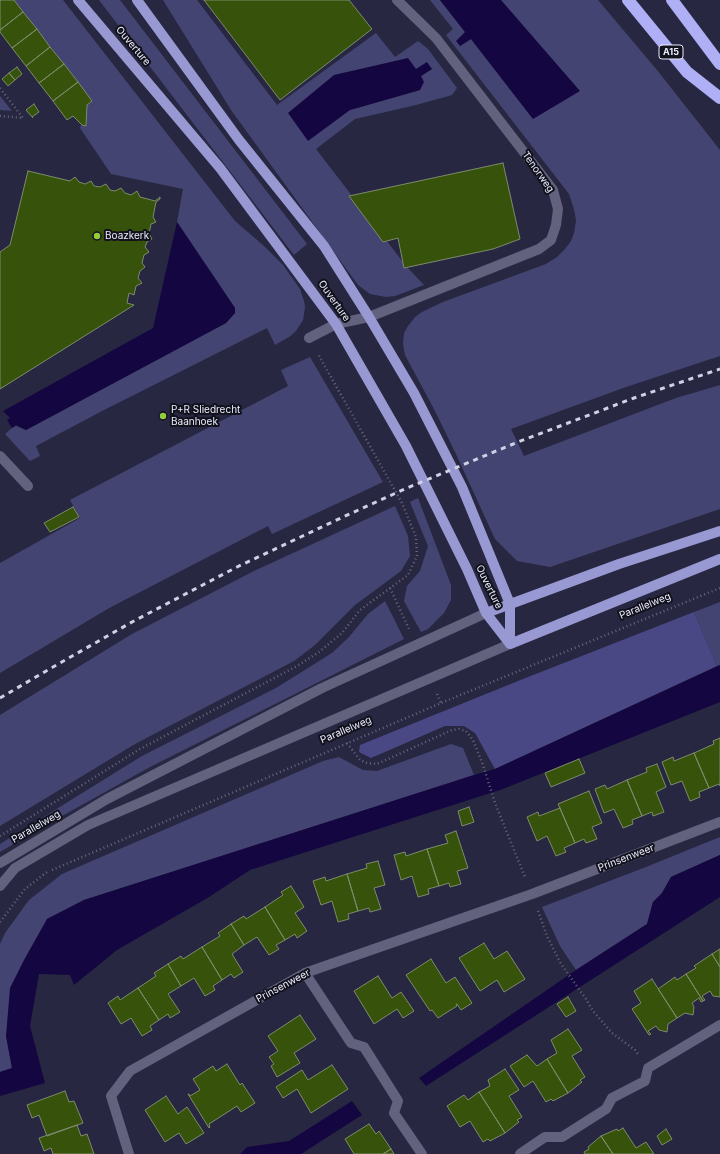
<!DOCTYPE html>
<style>
body{margin:0}
canvas{display:block;background:#272741}
</style>
<canvas width="720" height="1154"></canvas>
<script>
const ctx = document.querySelector('canvas').getContext('2d');
ctx.lineJoin = 'round';
function fill(path, color) { ctx.fillStyle = color; ctx.fill(path, 'evenodd'); }
const toPath = rows => new Path2D(rows.map(r => 'M' + r).join(''));
function trace(path, color, width, dash) { ctx.strokeStyle = color; ctx.lineWidth = width; ctx.lineCap = dash ? 'butt' : 'round'; ctx.setLineDash(dash || []); ctx.stroke(path); }
function drawText(font, color, halo, rows, align = 'center') {
  ctx.font = font + ' Inter,sans-serif'; ctx.lineWidth = 4; ctx.setLineDash([]); ctx.textBaseline = 'middle'; ctx.strokeStyle = halo; ctx.fillStyle = color; for (const [text, x, y, turn = 0] of rows) {
    ctx.save(); ctx.translate(x, y); ctx.rotate((+turn || 0) * Math.PI / 180); ctx.textAlign = isNaN(turn) ? turn : align; if (halo) ctx.strokeText(text, 0, 0); ctx.fillText(text, 0, 0); ctx.restore();
  }
}
const green = toPath([
 [14,0,63,0,235,221,264,246,283,265,300,289,304,301,305,307,304,314,303,320,296,331,289,337,275,345,267,328,104,410,36,446,40,456,30,461,5,434,12,428,16,426,26,430,226,323,235,313,235,308,177,222,183,189,111,174,80,128,81,125,86,126,87,105,92,101],
 [99,0,120,0,307,244,294,255],
 [163,0,197,0,277,105,376,33,395,57,418,41,428,49,457,88,452,95,416,105,355,119,316,149,406,266,424,285,395,296,386,297,370,294,358,285,231,110],
 [432,69,421,76,420,90,350,110,416,70],
 [430,0,440,0,465,32,460,46,471,39,533,119,506,7,501,0,598,0,657,70,720,150,720,356,626,387,511,429,524,456,676,398,720,385,720,509,550,567,517,561,495,539,455,452,435,411,405,355,403,344,404,333,408,326,415,317,422,312,443,302,546,264,557,257,565,249,571,241,574,233,576,221,575,214,573,206,569,194,446,35,453,29],
 [0,96,12,111,0,110],
 [310,357,383,482,272,534,268,526,111,607,0,673,0,563,80,518,70,500,288,386,281,370],
 [418,498,451,585,451,600,444,613,428,629,421,632,404,601,407,586,420,571,428,546,410,502],
 [395,506,408,536,410,556,401,571,355,605,315,645,294,661,135,744,0,826,0,715,132,634,254,571],
 [385,601,404,639,150,767,44,826,0,852,0,844,142,756,276,688,332,653,349,637,368,614],
 [720,602,720,665,717,666,694,612],
 [451,744,463,748,474,775,84,900,47,919,6,1036,12,1068,0,1072,0,944,5,933,29,900,62,874,323,761,339,757,363,770,377,771],
 [720,837,720,855,671,877,662,893,653,902,647,924,576,970,560,946,542,907,646,867]
]);
const forest = toPath([
 [694,612,717,666,495,769,475,733,464,726,445,726,371,758,359,752,360,745,523,679]
]);
const water = toPath([
 [440,0,501,0,580,91,533,119,471,39,460,46,456,41,465,32],
 [408,58,416,69,427,62,432,69,421,76,424,82,420,90,350,110,308,141,288,113,334,75],
 [177,222,235,308,235,313,226,323,26,430,16,425,12,428,7,420,10,418,3,411,153,328],
 [720,665,720,702,503,789,250,870,209,897,117,950,74,985,70,975,39,974,30,1026,45,1083,0,1096,0,1072,12,1068,6,1036,10,988,24,960,47,919,84,900,474,775,495,769],
 [720,855,720,897,426,1086,419,1078,576,970,647,924,653,902,662,893,671,877],
 [352,1101,362,1115,301,1154,240,1154,247,1147,289,1141]
]);
const building = toPath([
 [1,0,14,0,23,12,0,30,0,1,1,0],
 [204,0,349,0,372,29,280,100,204,0],
 [23,12,37,29,12,48,0,32,0,30,23,12],
 [37,29,50,47,26,66,12,48,37,29],
 [50,47,64,64,39,83,26,66,50,47],
 [64,64,78,82,53,101,39,83,64,64],
 [17,67,22,74,15,80,9,73,17,67],
 [9,73,15,80,8,86,2,79,9,73],
 [78,82,92,101,87,105,86,126,82,125,73,116,67,120,53,101,78,82],
 [34,104,39,112,32,117,33,118,26,110,34,104],
 [503,163,520,239,493,249,404,268,398,238,383,242,349,196,503,163],
 [28,171,70,181,75,177,79,182,85,184,91,181,94,186,100,187,106,184,110,190,115,191,121,188,125,193,131,195,137,191,140,197,155,201,160,197,160,199,156,202,153,217,156,222,151,224,149,234,152,239,147,242,145,247,149,252,144,255,142,263,145,267,140,271,138,278,142,283,136,286,134,295,129,293,127,303,134,305,0,389,0,252,10,245,28,171],
 [73,507,79,517,50,532,44,523,73,507],
 [720,738,720,786,719,784,709,788,694,753,714,744,713,741,720,738],
 [694,753,709,788,699,792,700,797,690,801,682,781,671,785,662,762,673,757,674,761,694,753],
 [579,759,585,773,551,787,545,773,579,759],
 [657,764,666,787,656,792,664,812,653,816,652,812,642,816,627,780,647,772,646,768,657,764],
 [627,780,642,816,632,820,633,824,623,828,614,809,604,813,595,789,605,785,607,789,627,780],
 [589,791,602,823,592,827,597,839,586,843,584,839,575,843,558,804,589,791],
 [469,807,474,822,462,826,458,811,469,807],
 [560,808,575,843,564,848,566,852,556,856,547,836,537,841,527,817,538,812,539,816,560,808],
 [456,831,468,868,457,871,461,884,450,887,449,883,439,886,427,849,448,843,445,835,456,831],
 [427,849,439,886,428,889,429,894,418,897,412,876,401,880,394,855,405,852,406,856,427,849],
 [378,861,385,885,374,888,381,909,370,912,369,908,358,911,347,874,367,868,366,864,378,861],
 [347,874,358,911,348,914,349,919,338,922,332,901,321,905,313,881,325,877,326,881,347,874],
 [291,886,304,907,295,913,307,931,297,938,295,934,285,940,265,907,283,895,281,892,291,886],
 [265,907,285,940,276,945,279,949,269,955,257,937,244,945,231,924,244,916,246,919,265,907],
 [231,924,244,945,232,954,243,972,234,978,231,974,222,980,202,947,220,936,218,933,231,924],
 [484,943,494,959,507,951,525,979,504,992,497,980,480,991,459,958,484,943],
 [202,947,222,980,213,986,215,990,205,996,194,978,181,986,168,964,181,956,183,959,202,947],
 [720,949,720,967,712,954,720,949],
 [712,954,720,967,720,997,713,996,710,991,702,996,705,1000,703,1001,686,974,696,968,694,966,712,954],
 [431,959,446,983,455,977,472,1003,461,1010,457,1004,456,1004,457,1006,438,1018,432,1010,430,1011,406,975,431,959],
 [168,964,181,986,168,994,180,1012,170,1018,168,1014,159,1020,138,988,156,976,154,973,168,964],
 [686,974,703,1001,701,1002,699,998,692,1003,694,1007,693,1015,685,1013,677,1018,658,989,675,977,677,980,686,974],
 [378,976,392,998,401,992,414,1011,403,1018,397,1009,374,1024,354,991,378,976],
 [652,979,677,1018,668,1024,667,1032,659,1030,656,1026,648,1031,651,1034,649,1035,632,1009,641,1003,634,991,652,979],
 [138,988,159,1020,150,1026,152,1030,142,1036,131,1018,121,1024,108,1003,118,996,120,1000,138,988],
 [568,997,576,1011,566,1017,557,1004,568,997],
 [300,1015,316,1039,294,1053,300,1063,277,1077,271,1066,274,1064,269,1057,278,1051,268,1036,300,1015],
 [568,1029,582,1050,572,1056,585,1077,580,1080,582,1082,568,1093,547,1059,557,1053,551,1040,568,1029],
 [527,1055,537,1066,547,1059,568,1093,553,1101,551,1099,546,1102,533,1081,524,1087,510,1066,527,1055],
 [227,1064,240,1085,242,1083,255,1103,241,1112,237,1106,209,1124,210,1127,209,1128,188,1094,189,1094,190,1096,200,1090,193,1079,213,1066,216,1071,227,1064],
 [332,1065,348,1089,311,1113,297,1089,283,1098,276,1087,302,1070,308,1080,332,1065],
 [505,1069,519,1090,509,1096,522,1117,517,1120,519,1122,505,1133,479,1092,490,1086,488,1080,505,1069],
 [65,1091,69,1102,74,1101,83,1123,47,1136,39,1115,32,1118,27,1105,65,1091],
 [479,1092,505,1133,490,1141,488,1139,483,1142,470,1121,460,1127,447,1106,464,1095,468,1100,479,1092],
 [166,1096,178,1114,187,1107,204,1133,186,1144,179,1133,165,1142,145,1110,166,1096],
 [369,1124,376,1134,379,1131,391,1149,383,1154,354,1154,345,1139,369,1124],
 [77,1125,81,1136,87,1134,94,1154,53,1154,51,1148,44,1151,39,1138,77,1125],
 [623,1128,636,1148,646,1142,654,1154,613,1154,601,1136,617,1129,618,1131,623,1128],
 [666,1129,672,1139,662,1145,657,1136,666,1129],
 [601,1136,613,1154,585,1154,584,1152,589,1149,588,1147,601,1136],
 [391,1149,394,1154,383,1154,391,1149]
]);
const path = toPath([
 [0,88,23,118,0,116],
 [390,588,409,629],
 [437,694,441,703],
 [347,743,360,760,367,763,377,764,452,730,459,729,466,731,473,740,483,765,495,803,525,877],
 [0,836,140,749,297,666,319,652,342,633,360,610,408,575,417,556,416,537,402,503,318,354],
 [52,870,441,703,720,588],
 [538,911,547,936,561,964,586,999,593,1011,612,1033,635,1050,638,1054],
 [0,922,25,889,47,872]
]);
const minor = toPath([
 [309,338,336,324,369,317,539,249,551,240,556,225,558,209,553,190,436,38,397,0],
 [0,456,28,486],
 [0,863,107,799,322,688,486,613],
 [0,886,15,868,88,825,510,644],
 [305,973,351,1043,364,1047,398,1101,394,1113,422,1154],
 [129,1154,111,1096,130,1071,305,973,532,894,720,822],
 [520,1154,545,1137,562,1137,606,1109,612,1098,645,1081,648,1068,720,1025]
]);
const major = toPath([
 [78,0,220,168,336,324,406,446,467,569,486,613,510,644],
 [137,0,239,140,324,246,369,317,414,393,462,487,510,604,510,644],
 [486,613,619,564,720,531],
 [510,644,720,559]
]);
const highway = toPath([
 [628,0,687,72,720,98],
 [672,0,720,64]
]);
const rail = toPath([
 [0,698,53,667,132,622,237,567,343,517,407,488,518,442,634,398,720,369]
]);
const markers = [
 [97,236,4,"#93cc3d"],
 [163,416,4,"#93cc3d"]
];
const shields = [
 [671,52,24]
];
const shieldNames = [
 ["A15",671,52]
];
const streetNames = [
 ["Ouverture",133,46,50],
 ["Tenorweg",538,172,55],
 ["Ouverture",334,301,55],
 ["Ouverture",489,587,64],
 ["Parallelweg",645,606,-22],
 ["Parallelweg",346,730,-23],
 ["Parallelweg",36,827,-30],
 ["Prinsenweer",626,858,-21],
 ["Prinsenweer",283,986,-28]
];
const poiNames = [
 ["Boazkerk",105,236],
 ["P+R Sliedrecht",171,410],
 ["Baanhoek",171,422]
];
fill(green, '#444472');
fill(forest, '#4a4785');
fill(water, '#140640');
fill(building, '#37520a');
trace(building, '#7c8b6c', 1);
trace(path, '#65657c', 2.5, [1, 3]);
trace(minor, '#62627f', 10);
trace(major, '#9899d3', 10);
trace(highway, '#aeaff5', 12);
trace(rail, '#d0d1e4', 3, [5, 5]);
for (const [x, y, r, color] of markers) { const dot = new Path2D(); dot.arc(x, y, r, 0, 2 * Math.PI); ctx.fillStyle = color; ctx.fill(dot); trace(dot, '#12121d', 1.5); }
for (const [x, y, w] of shields) { const box = new Path2D(); box.roundRect(x - w / 2, y - 7, w, 14, 3); ctx.fillStyle = '#12121d'; ctx.fill(box); trace(box, '#eaebfd', 1); }
drawText('bold 9px', '#eaebfd', null, shieldNames);
drawText('10px', '#eaebfd', '#12121d', streetNames);
drawText('10px', '#eaebfd', '#12121d', poiNames, 'left');
</script>
